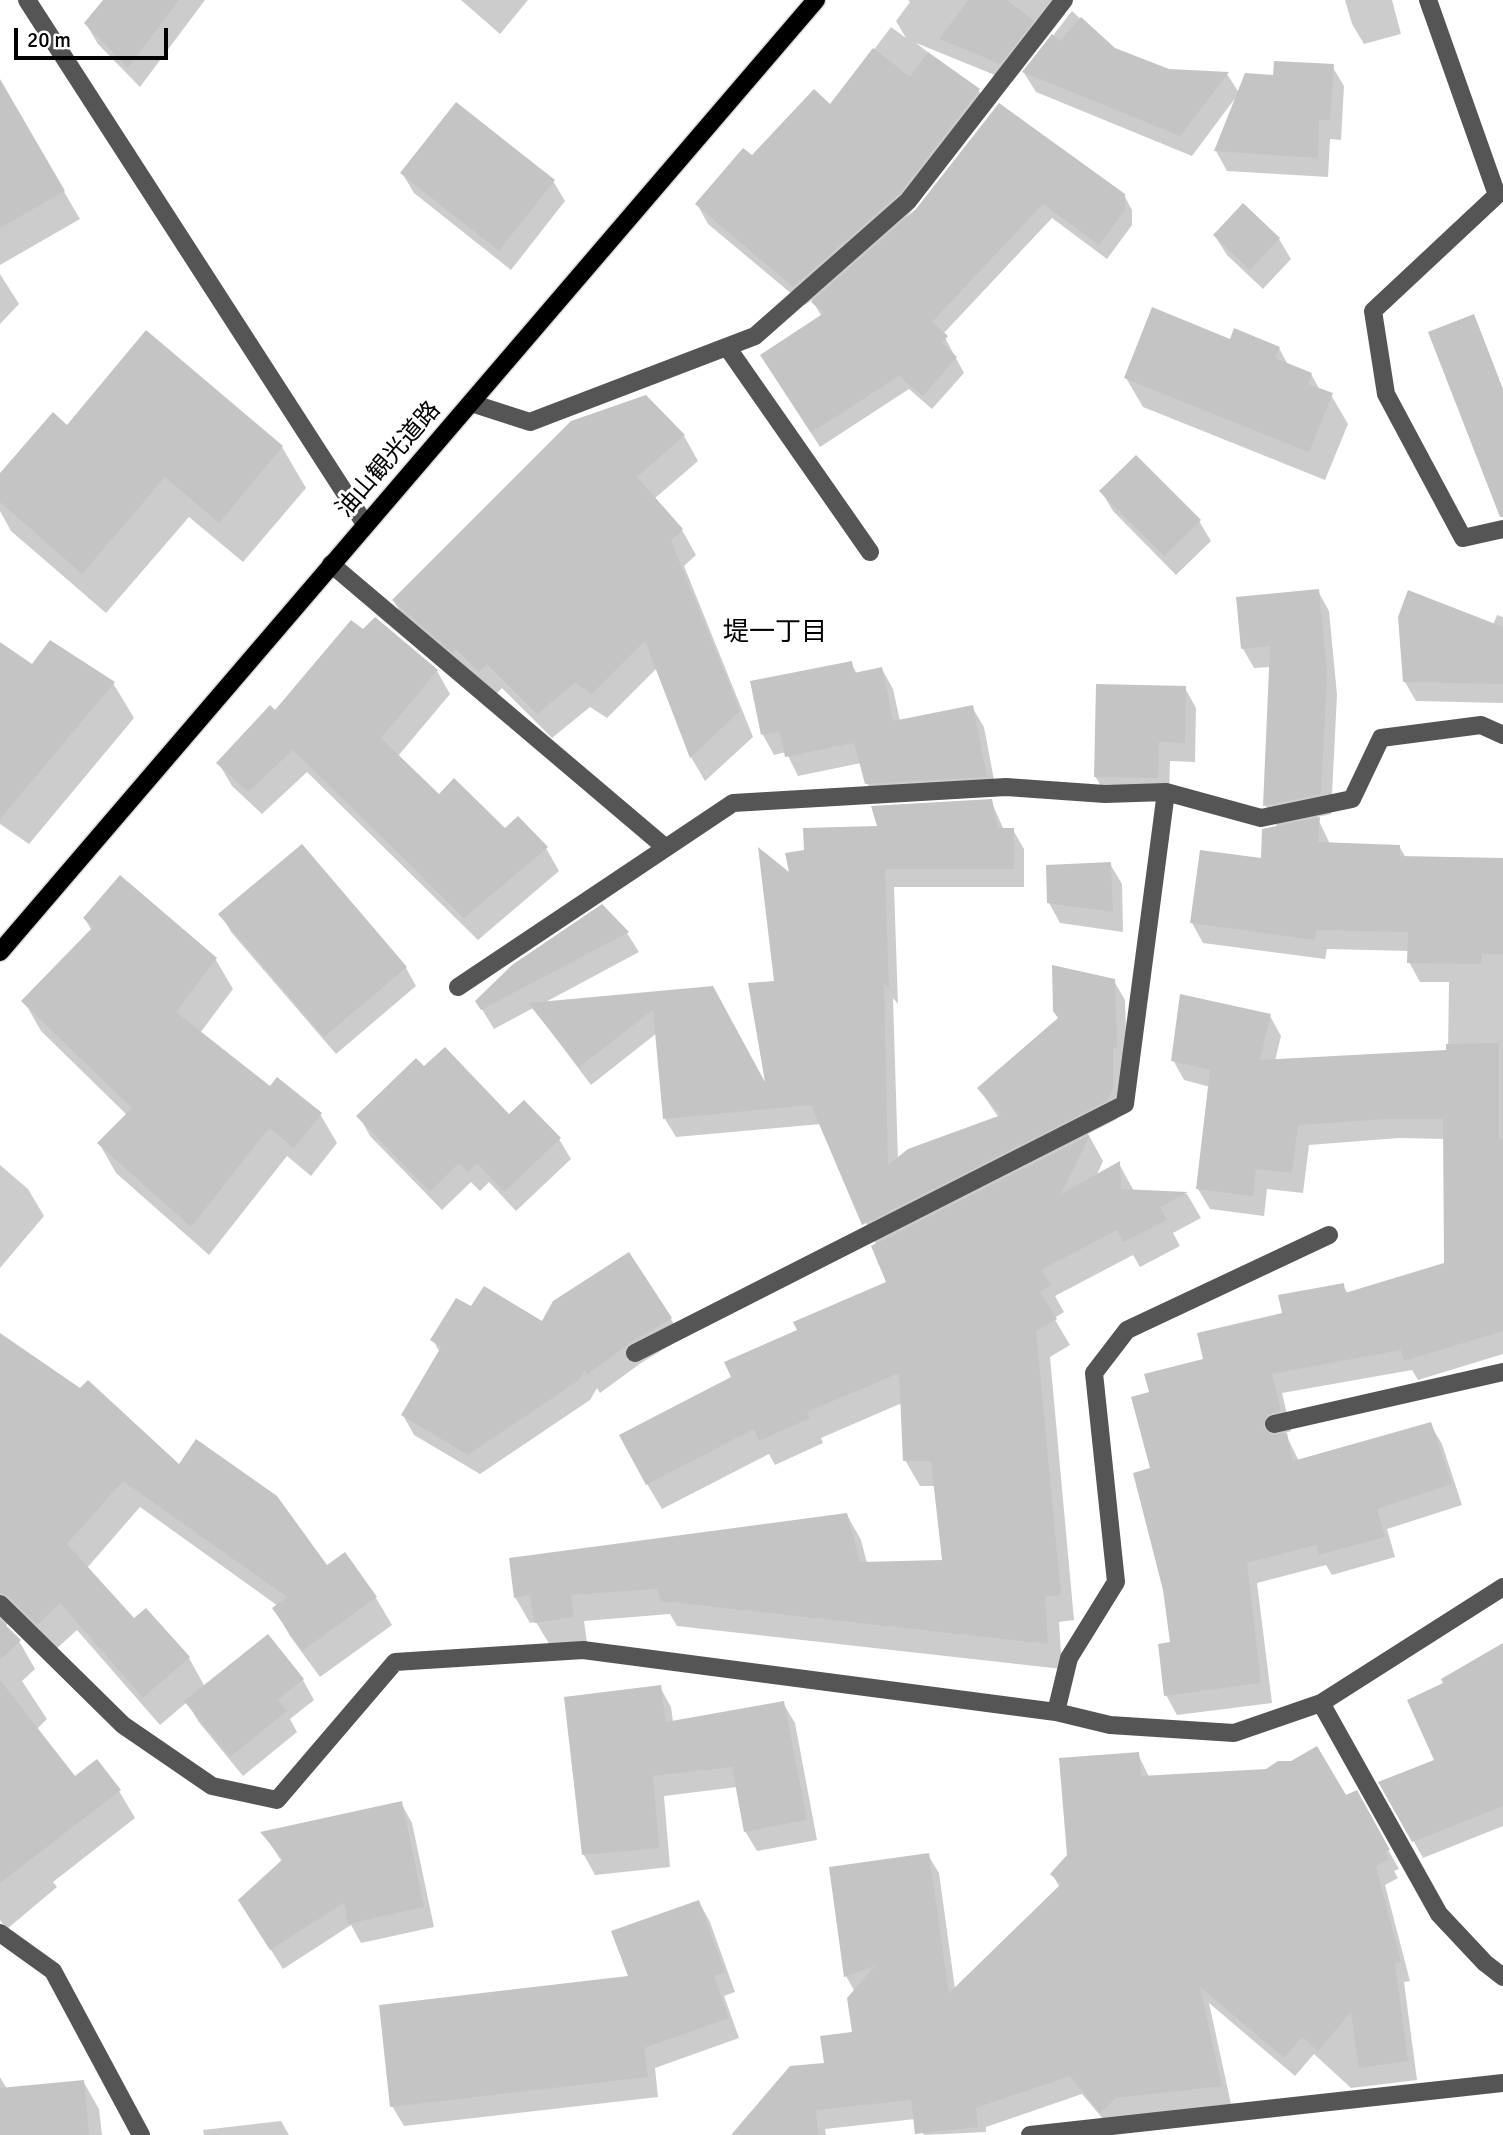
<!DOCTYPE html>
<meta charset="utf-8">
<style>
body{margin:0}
#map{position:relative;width:1503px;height:2135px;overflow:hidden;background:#fff;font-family:Signika,sans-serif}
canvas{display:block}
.scale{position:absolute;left:14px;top:28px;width:154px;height:32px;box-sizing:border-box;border:4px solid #000;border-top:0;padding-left:9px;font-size:21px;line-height:24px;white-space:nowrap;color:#000;-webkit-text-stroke:5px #fff;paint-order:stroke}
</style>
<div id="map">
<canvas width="1503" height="2135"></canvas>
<div class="scale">20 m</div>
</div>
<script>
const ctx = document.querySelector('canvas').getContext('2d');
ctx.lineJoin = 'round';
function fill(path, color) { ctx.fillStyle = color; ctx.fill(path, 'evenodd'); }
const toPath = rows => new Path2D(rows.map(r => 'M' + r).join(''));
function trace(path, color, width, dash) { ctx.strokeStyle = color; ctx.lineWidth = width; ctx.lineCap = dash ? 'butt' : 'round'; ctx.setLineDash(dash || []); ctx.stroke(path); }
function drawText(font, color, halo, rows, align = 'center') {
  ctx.font = font + ' Signika,"Noto Sans JP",sans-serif'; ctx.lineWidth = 6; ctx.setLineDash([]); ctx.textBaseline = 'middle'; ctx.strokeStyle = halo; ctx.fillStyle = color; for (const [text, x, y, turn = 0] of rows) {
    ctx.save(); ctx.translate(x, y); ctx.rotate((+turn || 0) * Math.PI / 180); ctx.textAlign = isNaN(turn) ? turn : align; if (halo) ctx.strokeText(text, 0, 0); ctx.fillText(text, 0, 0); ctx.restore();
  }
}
const shadow = toPath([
 [106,0,205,0,140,87,98,44,86,24],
 [461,0,528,0,500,34],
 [908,0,1057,0,1065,14,1012,82,916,43,979,91,990,110,907,217,1124,195,1132,210,1132,225,1107,259,1052,218,943,334,964,373,932,409,909,389,820,447,771,370,822,317,812,300,805,305,708,224,697,204,752,158,831,107,891,27,906,38,896,21,910,2],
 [1345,0,1392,0,1401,34,1364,44,1352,24],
 [1072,11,1114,50,1169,71,1227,74,1239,93,1275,77,1332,66,1344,86,1341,140,1330,139,1328,177,1227,171,1216,151,1236,97,1192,156,1036,92,1024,73],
 [20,117,80,219,0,265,0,128],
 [402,173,553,181,565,201,511,270,414,193],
 [1243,205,1279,239,1291,259,1263,289,1227,255,1215,236],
 [0,274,19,304,0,324],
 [146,333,282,447,306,488,243,562,189,517,106,613,11,531,0,511,0,476,67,427],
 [1231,341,1279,348,1288,365,1311,374,1320,390,1331,395,1348,424,1325,480,1143,407,1126,378],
 [684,436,698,461,654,499,682,530,696,555,684,566,753,737,705,781,691,757,657,668,607,718,590,707,552,738,502,688,494,696,408,626,394,601],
 [1101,491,1199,521,1211,541,1176,575,1113,511],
 [1318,591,1329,611,1337,695,1331,814,1317,817,1330,844,1399,846,1406,858,1503,859,1503,1354,1418,1380,1412,1370,1282,1393,1291,1431,1285,1433,1299,1461,1430,1424,1442,1444,1462,1505,1387,1529,1395,1557,1332,1575,1326,1565,1257,1583,1272,1703,1177,1715,1166,1695,1172,1643,1152,1469,1151,1393,1284,1315,1343,1285,1348,1294,1446,1264,1445,1139,1399,1138,1309,1145,1303,1193,1267,1189,1264,1216,1210,1209,1198,1189,1210,1087,1184,1080,1173,1060,1270,1016,1281,1036,1275,1061,1448,1051,1449,982,1420,982,1409,962,1409,951,1327,949,1325,959,1203,943,1192,923,1263,860,1278,828,1265,805,1271,667,1254,668,1243,649],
 [1497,615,1503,617,1503,703,1416,701,1405,682,1493,625],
 [363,632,437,671,450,694,398,756,439,796,546,848,559,871,478,940,307,772,262,814,232,786,219,764],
 [0,644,32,666,113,683,134,718,29,844,0,824],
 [851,663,857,674,882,669,893,689,900,721,972,707,984,727,997,796,878,803,867,783,861,763,798,776,786,752,774,755,763,735],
 [1185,688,1196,708,1195,762,1170,761,1169,798,1107,796,1095,776],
 [991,801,1004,830,1013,830,1024,849,1024,887,894,887,898,1004,893,998,898,1160,999,1118,979,1089,1114,981,1125,1000,1127,1066,1122,1108,1117,1119,1088,1134,1103,1161,1096,1177,1119,1164,1134,1191,1187,1194,1201,1218,1173,1233,1180,1246,1140,1267,1133,1255,1055,1296,1064,1312,1054,1318,1070,1345,1050,1357,1074,1620,1059,1622,1062,1669,677,1626,670,1614,584,1621,587,1642,551,1647,536,1622,530,1623,515,1597,847,1515,861,1540,867,1563,944,1562,935,1486,920,1486,905,1460,902,1403,821,1438,823,1443,775,1465,769,1454,662,1509,647,1484,733,1377,799,1331,889,1283,876,1245,821,1124,676,1137,665,1119,657,1033,591,1085,533,1008,494,1029,477,1001,602,906,627,933,639,952,542,1004,712,988,767,1089,776,982,791,876,806,852,879,828],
 [1110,864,1122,884,1123,932,1060,923,1049,903],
 [221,914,406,968,416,986,336,1054,231,932],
 [85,919,216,960,233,989,200,1033,270,1088,320,1114,337,1143,311,1176,287,1156,209,1255,116,1173,99,1143,127,1115,41,1031,24,1001,92,931],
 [424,1069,509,1116,559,1139,571,1159,516,1211,489,1182,480,1191,471,1182,442,1210,370,1136,359,1116],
 [0,1165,28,1189,44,1216,0,1268],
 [472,1309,543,1323,671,1319,682,1338,641,1363,600,1393,597,1388,590,1400,480,1474,414,1435,403,1415,440,1353,433,1340],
 [0,1335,179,1466,326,1568,376,1598,392,1625,320,1677,290,1636,274,1608,278,1606,140,1507,87,1568,134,1620,146,1610,189,1658,205,1687,268,1637,303,1680,314,1700,290,1719,297,1732,243,1776,198,1721,187,1702,160,1725,77,1630,54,1651,8,1623,5,1628,19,1641,35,1669,22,1681,47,1719,36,1730,75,1778,119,1791,135,1818,53,1882,57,1887,7,1929,0,1920],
 [1503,1645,1503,1826,1423,1858,1381,1783,1436,1761,1445,1684],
 [660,1687,671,1707,673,1722,783,1703,795,1723,817,1840,757,1851,745,1831,737,1787,664,1796,670,1867,595,1875,584,1855,566,1699],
 [1138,1754,1149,1777,1345,1797,1356,1793,1399,1869,1394,1871,1398,1878,1385,1885,1410,1981,1404,1982,1417,2080,1351,2088,1314,2054,1295,2076,1209,2003,1231,2104,1103,2119,1082,2094,986,2127,986,2132,924,2135,915,2119,825,2129,826,2135,734,2135,825,2064,854,2033,855,1992,846,1976,831,1868,928,1855,939,1873,955,1989,1060,1888,1052,1874,1069,1856],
 [401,1803,412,1823,434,1927,361,1943,351,1925,283,1969,252,1920,282,1862,263,1833],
 [699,1902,710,1922,735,1992,724,1996,739,2038,655,2068,658,2097,404,2126,392,2106,630,1978],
 [0,2077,7,2089,83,2081,99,2109,102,2135,0,2135],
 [281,2121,289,2135,204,2135,203,2130]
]);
const building = toPath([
 [103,0,179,0,128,68,84,23],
 [968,0,1007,0,1034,21,1000,64,939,39],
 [1081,17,1115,48,1169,69,1229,72,1180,136,1022,72,1052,34,1060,41],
 [873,48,910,77,928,52,980,89,900,193,793,287,695,204,743,148,752,155,814,89,830,104],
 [1274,61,1334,64,1330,120,1319,120,1318,158,1214,151,1245,73,1273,75],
 [0,79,65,191,0,228],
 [456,102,555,180,499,251,400,173],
 [999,103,1125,194,1125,210,1099,245,1043,204,932,322,948,336,942,343,957,357,923,396,899,376,811,433,760,355,824,313,811,302,916,209],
 [1243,203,1280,238,1250,270,1213,235],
 [1152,307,1230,339,1234,328,1280,347,1275,358,1312,373,1308,384,1333,393,1309,452,1124,378],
 [1474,314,1503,389,1503,517,1500,517,1428,332],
 [146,330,283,446,219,523,165,477,82,574,0,502,0,473,53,412,67,425],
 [646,395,685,435,637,477,683,529,671,541,740,711,690,758,645,641,592,694,575,683,537,714,487,664,479,672,456,649,453,653,392,600,571,421],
 [1136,455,1201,520,1164,556,1099,491],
 [1319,589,1327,674,1321,794,1263,806,1270,646,1241,649,1236,597],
 [1408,590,1503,627,1503,684,1403,682,1398,617],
 [375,617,438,670,381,738,439,794,454,778,505,828,518,816,548,847,464,918,293,750,248,792,216,763,270,705,275,710,351,620,363,629],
 [50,640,115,682,0,819,0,642,32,664],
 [852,661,854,673,882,667,893,721,973,705,987,777,865,784,854,743,785,757,780,732,761,735,750,681],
 [1096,684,1186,686,1185,743,1159,742,1158,778,1094,777],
 [992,799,998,828,1014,828,1014,869,885,869,889,989,884,983,888,1165,908,1149,1001,1115,977,1088,1058,1018,1053,1011,1052,965,1115,979,1117,1048,1113,1047,1113,1088,1107,1101,862,1225,811,1105,663,1119,653,1010,579,1067,528,1003,713,986,765,1082,748,983,774,981,758,847,789,872,785,853,804,850,803,828,877,826,871,806],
 [1320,817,1318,842,1400,845,1400,856,1503,858,1503,954,1482,954,1482,964,1407,963,1408,932,1316,930,1315,940,1190,923,1200,850,1261,858,1262,829],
 [302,844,407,967,324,1037,218,914],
 [1111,862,1113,912,1047,903,1046,865],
 [120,875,217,958,176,1012,270,1086,277,1077,322,1113,294,1148,269,1128,191,1227,97,1143,132,1108,21,1001,93,927,83,918],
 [602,904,629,932,481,1010,475,1001,512,965],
 [1180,994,1271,1014,1260,1060,1446,1050,1446,1044,1499,1043,1499,1139,1503,1139,1503,1331,1404,1361,1401,1350,1272,1374,1281,1411,1267,1415,1263,1427,1271,1435,1287,1433,1293,1461,1431,1422,1452,1484,1377,1509,1385,1537,1319,1555,1316,1545,1247,1563,1261,1683,1164,1696,1158,1644,1170,1642,1163,1590,1133,1473,1150,1468,1131,1397,1149,1392,1144,1374,1203,1359,1197,1333,1282,1313,1278,1295,1344,1283,1345,1293,1444,1263,1443,1119,1386,1119,1298,1125,1292,1173,1256,1169,1253,1196,1196,1189,1210,1070,1171,1061],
 [445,1047,509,1114,524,1100,561,1138,504,1192,477,1163,468,1172,459,1163,430,1192,356,1116,416,1058,424,1066],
 [1090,1135,1061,1194,1120,1161,1121,1189,1188,1192,1160,1207,1167,1220,1124,1242,1117,1230,1041,1270,1051,1285,1040,1292,1057,1319,1036,1331,1061,1595,1045,1597,1048,1644,661,1601,657,1589,571,1595,574,1617,534,1623,530,1595,514,1598,509,1558,847,1513,860,1562,942,1560,931,1461,903,1461,899,1373,807,1412,810,1418,759,1441,754,1429,646,1485,619,1435,731,1377,724,1362,797,1330,793,1322,886,1282,871,1246],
 [629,1252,672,1318,630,1343,587,1375,585,1370,579,1380,468,1455,401,1415,441,1347,430,1340,456,1298,471,1306,484,1286,542,1321,553,1301],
 [0,1333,80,1388,88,1380,179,1464,196,1439,277,1496,327,1565,345,1552,377,1597,302,1651,272,1608,287,1597,123,1481,67,1544,134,1618,146,1608,190,1657,143,1698,60,1603,37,1625,8,1596,0,1593],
 [0,1620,21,1640,0,1660],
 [268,1634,304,1679,278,1700,287,1711,230,1757,184,1701],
 [1503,1643,1503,1806,1412,1842,1378,1782,1434,1760,1407,1700,1443,1683,1441,1679],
 [0,1680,75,1776,97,1759,121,1790,0,1883],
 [661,1685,666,1722,784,1701,807,1820,744,1832,732,1767,653,1776,659,1848,582,1855,564,1697],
 [1317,1746,1346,1795,1357,1790,1390,1850,1385,1852,1389,1859,1376,1866,1401,1962,1395,1963,1408,2061,1359,2068,1351,2012,1318,2051,1302,2037,1284,2058,1200,1987,1222,2086,1116,2098,1100,2113,1070,2076,976,2108,978,2127,915,2134,911,2100,816,2110,818,2135,731,2135,790,2066,824,2063,820,2036,852,2032,847,1998,875,1966,844,1977,829,1867,929,1853,949,1993,1061,1884,1050,1874,1067,1855,1059,1758,1139,1752,1141,1776,1266,1769,1278,1761,1291,1761],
 [402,1801,424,1907,348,1924,344,1903,270,1950,238,1900,283,1859,260,1832],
 [699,1900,725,1972,714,1976,729,2018,644,2048,648,2077,390,2107,379,2005,628,1976,611,1931],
 [84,2080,89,2135,0,2135,0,2088]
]);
const minor = toPath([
 [27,0,365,524],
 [1428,0,1497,195,1373,311,1386,394,1463,538,1503,529],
 [727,347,870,552],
 [471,403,530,422,755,336,908,201,1064,0],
 [331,564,666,848],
 [458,987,733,803,1006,787,1105,794,1166,792,1261,818,1352,799,1381,738,1481,725,1503,735],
 [635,1353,1125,1104,1166,792],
 [1274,1424,1503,1372],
 [0,1604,123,1725,212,1786,277,1800,395,1662,583,1650,1056,1712,1110,1725,1234,1733,1321,1703,1503,1587],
 [1321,1703,1439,1914,1485,1963,1503,1977],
 [1056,1712,1069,1658,1116,1582,1094,1373,1127,1330,1329,1235],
 [0,1933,53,1971,141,2135],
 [1030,2135,1503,2083]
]);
const major = toPath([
 [0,952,816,0]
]);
const streetNames = [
 ["油山観光道路",389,460,-49]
];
const neighbourhoodNames = [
 ["堤一丁目",775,633]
];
fill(shadow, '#0003');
fill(building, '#c4c4c4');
trace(major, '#dbdbdb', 21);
trace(minor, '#555', 18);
trace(major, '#000', 18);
drawText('24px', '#000', '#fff', streetNames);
drawText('26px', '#000', '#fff', neighbourhoodNames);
</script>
